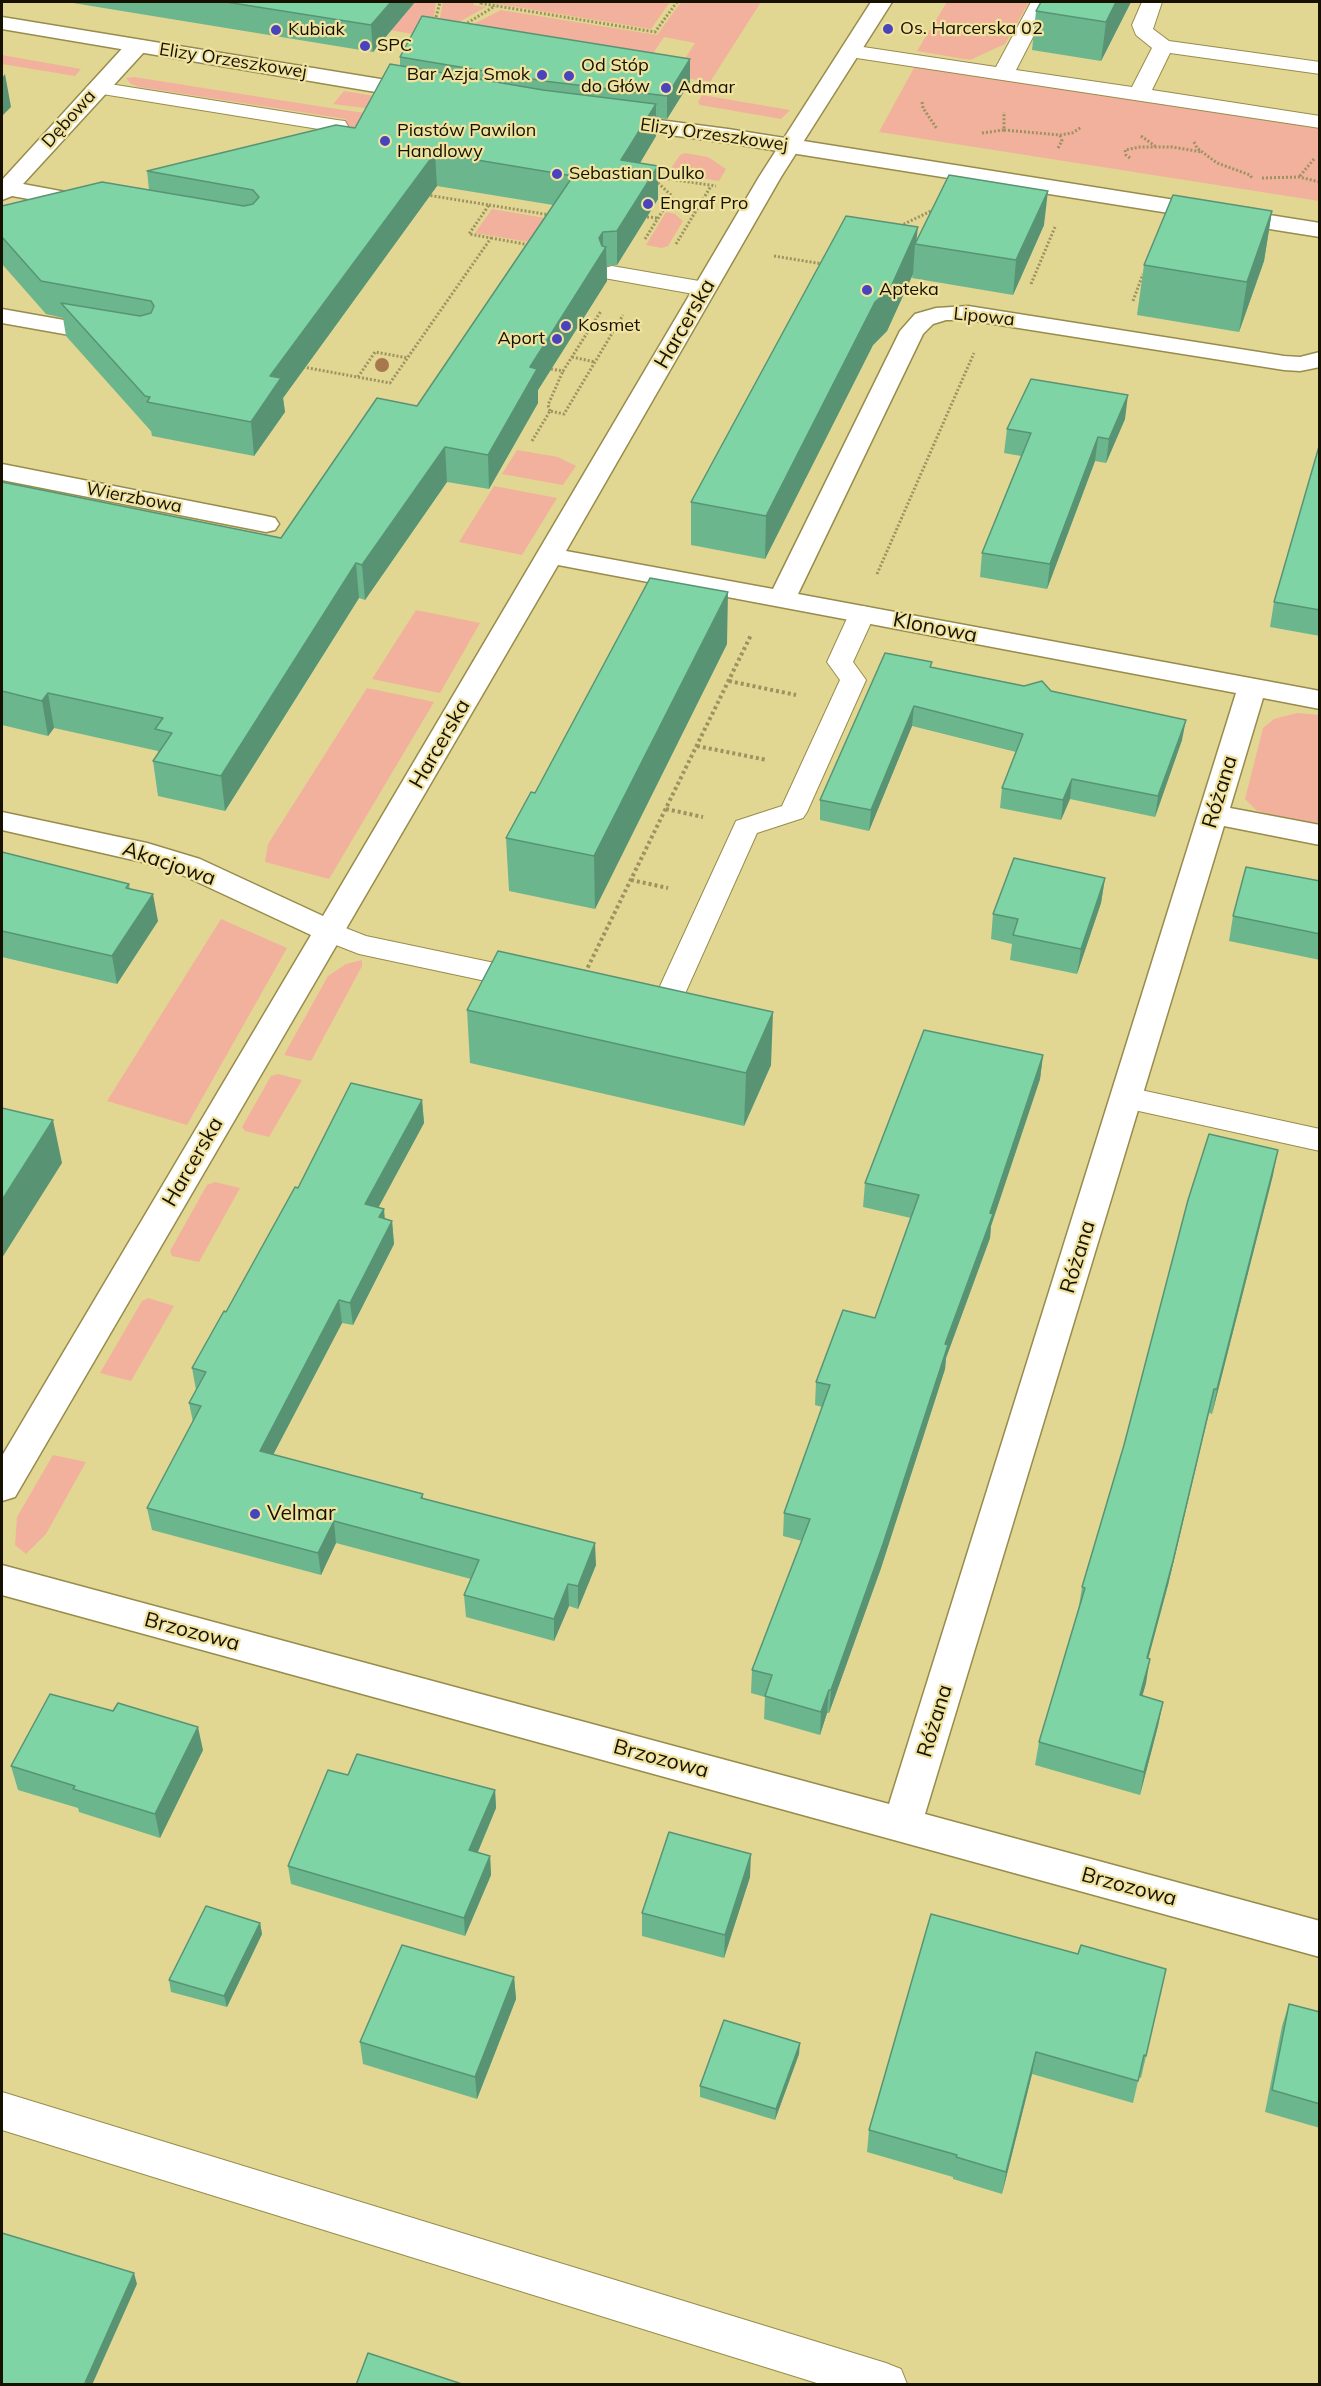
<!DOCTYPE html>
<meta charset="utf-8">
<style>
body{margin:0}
#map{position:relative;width:1321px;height:2386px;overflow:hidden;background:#e2d693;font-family:Mulish,sans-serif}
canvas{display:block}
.frame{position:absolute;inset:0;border:3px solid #161100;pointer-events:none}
</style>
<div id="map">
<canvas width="1321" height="2386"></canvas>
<div class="frame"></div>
</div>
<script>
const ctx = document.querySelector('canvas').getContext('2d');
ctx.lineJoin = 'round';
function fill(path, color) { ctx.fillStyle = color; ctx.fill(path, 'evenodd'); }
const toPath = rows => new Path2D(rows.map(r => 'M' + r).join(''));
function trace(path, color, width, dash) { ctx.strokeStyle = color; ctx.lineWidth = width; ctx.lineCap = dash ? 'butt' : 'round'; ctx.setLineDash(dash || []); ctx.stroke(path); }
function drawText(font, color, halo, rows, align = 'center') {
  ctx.font = font + ' Mulish,sans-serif'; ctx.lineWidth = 4.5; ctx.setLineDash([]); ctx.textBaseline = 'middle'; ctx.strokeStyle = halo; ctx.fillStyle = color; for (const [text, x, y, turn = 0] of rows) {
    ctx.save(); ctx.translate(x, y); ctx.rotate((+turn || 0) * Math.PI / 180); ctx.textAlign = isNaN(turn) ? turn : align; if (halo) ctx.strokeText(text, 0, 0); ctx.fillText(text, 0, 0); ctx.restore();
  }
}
const green = toPath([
 [229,2,436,2,431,37,227,3],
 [443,2,475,2,473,5,486,7,443,31,439,22],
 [485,2,670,2,651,29],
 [681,2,761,2,710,82,674,76,695,43,664,37,641,71,464,29,501,10,657,35],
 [947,2,1029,2,1005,44,970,60,917,51],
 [2,55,81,69,75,76,2,64],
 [915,66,1319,128,1319,201,879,132],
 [134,77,330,108,393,117,322,151,346,119,139,87,131,84,126,78],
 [344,91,399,100,396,112,333,104],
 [702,95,790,110,781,119,700,105,698,102],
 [685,153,708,157,726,169,719,181,668,173,680,155],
 [492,209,545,218,529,242,475,233],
 [666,212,675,214,683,221,668,246,662,248,646,245],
 [517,450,558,457,576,466,563,485,502,474],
 [494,486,557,498,522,555,459,542],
 [416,610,480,623,440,693,372,679],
 [367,688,434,702,329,879,265,862,268,844],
 [1297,713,1319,715,1319,825,1269,815,1256,810,1245,799,1263,728,1274,719],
 [221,919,287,948,187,1125,107,1101],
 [362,960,362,966,311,1061,284,1055,328,976,346,964],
 [278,1074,302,1080,269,1137,245,1131,242,1127,271,1076],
 [215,1182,240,1188,199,1262,172,1256,170,1251,207,1185],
 [148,1298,174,1306,131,1381,100,1373,142,1301],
 [53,1455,86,1462,46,1534,26,1554,15,1545,17,1517]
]);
const pathFar1 = toPath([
 [481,2,479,3,655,32,677,2],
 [435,21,440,2],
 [464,25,495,6],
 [922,102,923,108,937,129],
 [1004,130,1060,135,1072,133,1082,127],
 [982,133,1004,130,1004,112],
 [1141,136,1155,146],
 [1194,142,1197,148,1217,163,1250,175,1252,178],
 [1058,148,1062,141,1060,135],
 [1130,158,1126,155,1125,150,1140,147,1172,147,1202,152],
 [1300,176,1314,159],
 [656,177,716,186],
 [1262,178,1299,177,1320,182],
 [489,205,550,215],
 [665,207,695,211],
 [647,217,658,218],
 [900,226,933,210],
 [491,238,530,245],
 [645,239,672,196,655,180],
 [676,244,711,186],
 [774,256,823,264],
 [1031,284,1055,227],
 [1133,301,1143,274],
 [590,328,613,332],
 [572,357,595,362],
 [303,367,390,383,491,238,469,234,489,205,427,195],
 [551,369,563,371,601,311],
 [358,377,375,352,408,358],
 [550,411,548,405,563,371],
 [532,441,550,411,564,414,623,315],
 [877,574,974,353]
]);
const path = toPath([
 [729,681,796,695],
 [697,746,767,760],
 [666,809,703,817],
 [631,880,668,888],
 [585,973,751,635]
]);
const service = toPath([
 [1031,2,1051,2,1016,70,1132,87,1152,48,1136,35,1132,25,1142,2,1162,2,1153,29,1169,41,1320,62,1320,74,1170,53,1152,90,1320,116,1320,128,850,57,843,55,840,51,843,47,850,45,996,67,1031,2],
 [97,82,337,120,345,121,348,126,345,131,337,132,90,92,86,88,90,84,97,82],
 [612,266,705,282,713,284,716,289,713,294,705,296,604,278,601,273,604,268,612,266],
 [862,606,871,608,875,614,853,662,866,680,807,812,803,818,757,833,675,1016,664,1019,630,1011,626,1004,630,997,641,994,655,997,736,821,782,806,840,680,827,662,849,614,853,608,862,606],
 [328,921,366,936,528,970,538,973,543,980,538,987,528,990,359,954,318,938,313,931,318,924,328,921],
 [1127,1087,1320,1129,1320,1151,1116,1106,1112,1098,1116,1090,1127,1087],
 [2,2092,886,2363,901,2369,907,2384,820,2384,2,2130,2,2092]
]);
const minor = toPath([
 [871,2,892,2,781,177,566,551,773,589,900,331,915,314,936,308,968,306,1284,356,1300,357,1320,352,1320,367,1300,371,1284,370,968,320,946,320,933,324,923,334,798,594,1320,691,1320,709,1263,698,1230,808,1320,825,1320,845,1224,826,925,1814,1320,1921,1320,1957,2,1595,2,1565,889,1804,1236,693,558,565,15,1497,2,1501,2,1456,311,935,178,873,142,862,2,830,2,812,147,843,200,859,323,916,759,177,871,2],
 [137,40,145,41,148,46,145,51,23,184,98,198,102,203,98,208,90,210,12,196,2,200,2,180,129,41,137,40],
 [2,309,109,328,118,330,121,335,118,340,109,342,2,323,2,309],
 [2,464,266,516,275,518,279,524,275,530,266,532,2,480,2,464]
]);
const tertiary = toPath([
 [2,17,423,86,431,88,434,93,431,98,423,100,2,29,2,17],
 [613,114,728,129,1320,223,1320,237,728,143,605,126,602,121,605,116,613,114]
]);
const trees = [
 [382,365]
];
const wall = toPath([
 [67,2,415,2,373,52],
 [1131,2,1101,61,1032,50,1036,11],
 [400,57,690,59,690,82,667,119,656,118,656,136,640,163,658,199,617,265,607,266,607,281,538,390,538,403,489,489,447,482,365,600,359,598,225,811,158,796,153,761,158,753,158,751,54,728,48,736,2,725,2,482,281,538,417,406,553,205,437,186,283,398,285,412,254,456,152,436,151,431,150,430,66,336,63,318,46,314,2,264,2,206,149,190,147,171,355,128,400,66],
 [1272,211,1264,261,1239,332,1137,315,1144,265],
 [1044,225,1013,295,912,278,913,274,887,331,873,345,765,559,691,545,691,502,917,239],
 [1125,419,1106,463,1095,461,1047,589,980,577,982,553,1021,456,1004,453,1007,429],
 [1320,443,1320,636,1270,627,1274,602],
 [727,644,595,909,509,891,506,838,535,793],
 [932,667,1051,691,1182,740,1155,817,1070,799,1061,820,1000,808,1002,788,1016,752,912,726,869,831,820,820,820,800],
 [2,852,129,884,130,889,158,921,117,984,2,957],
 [1105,878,1101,903,1077,974,1010,960,1012,944,991,939,993,914],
 [1320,881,1320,960,1229,941,1233,916],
 [467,1010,771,1065,744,1126,470,1063],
 [1043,1055,1040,1079,991,1226,990,1238,946,1358,945,1369,881,1568,829,1713,827,1713,820,1735,764,1719,765,1697,751,1693,752,1670,802,1541,783,1536,784,1513,822,1407,815,1405,816,1382,875,1318,911,1218,863,1207,865,1183],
 [422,1100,424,1123,378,1207,384,1209,384,1218,392,1221,394,1244,353,1325,342,1323,273,1455,423,1494,423,1498,596,1565,578,1609,569,1606,554,1641,466,1617,464,1595,471,1579,336,1543,321,1575,152,1530,147,1508,193,1422,189,1403,196,1390,192,1368,226,1312,298,1188],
 [1273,1175,1212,1414,1209,1413,1168,1585,1148,1658,1146,1683,1142,1696,1163,1702,1158,1726,1140,1795,1035,1765,1039,1742,1078,1612,1082,1587],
 [203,1750,160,1838,79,1812,78,1808,18,1790,11,1766],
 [348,1775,495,1790,496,1808,478,1852,490,1856,491,1875,465,1936,291,1884,288,1866],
 [750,1877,724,1958,642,1936,642,1913],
 [260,1923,262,1934,227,2007,171,1992,169,1980],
 [1078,1954,1166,1969,1141,2078,1139,2077,1133,2103,1032,2074,1002,2194,953,2179,953,2177,867,2152,869,2130],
 [514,1977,516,1999,477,2099,363,2064,360,2042],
 [1289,2004,1320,2012,1320,2128,1265,2112,1282,2026],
 [799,2054,775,2120,700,2097,700,2086]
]);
const shadedWall = toPath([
 [391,2,415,2,373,52,371,25],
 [1116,2,1131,2,1101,61,1106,22],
 [690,59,690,82,667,119,667,96],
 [5,74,11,107,2,116,2,78],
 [656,104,656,136,622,193,621,160],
 [435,153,437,186,283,398,285,412,254,456,251,422,270,376],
 [658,166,658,199,617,265,617,231],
 [1048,191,1044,225,1013,295,1016,260],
 [1272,211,1264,261,1239,332,1247,282],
 [918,227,916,244,915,244,913,274,887,331,873,345,765,559,766,516,875,302],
 [603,232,603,252,606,247,607,281,538,390,538,403,489,489,488,455,530,367,599,238],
 [1128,395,1125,419,1106,463,1109,439],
 [1098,437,1095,461,1047,589,1050,564],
 [445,447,447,482,365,600,362,565],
 [356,563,359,598,225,811,221,776],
 [728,592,727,644,595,909,594,856],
 [48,693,54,728,48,736,42,701],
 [914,706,912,726,869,831,871,810],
 [1186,720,1182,740,1155,817,1158,796],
 [1072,779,1070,799,1061,820,1063,800],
 [1105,878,1101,903,1077,974,1081,949],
 [153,894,158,921,117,984,112,956],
 [773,1012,771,1065,744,1126,746,1073],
 [1043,1055,1040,1079,991,1226,990,1238,946,1358,945,1369,881,1568,829,1713,831,1690,945,1344],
 [422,1100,424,1123,368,1227,365,1204],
 [53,1120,62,1163,2,1258,2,1200],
 [1278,1150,1273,1175,1212,1414,1217,1389],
 [384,1209,386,1231,379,1217],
 [392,1221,394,1244,353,1325,350,1303],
 [339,1300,342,1323,263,1474,260,1451],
 [1214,1389,1168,1585,1142,1682,1147,1658],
 [334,1521,336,1543,321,1575,318,1553],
 [595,1543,596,1565,578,1609,578,1586],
 [568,1584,569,1606,554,1641,554,1619],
 [1150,1659,1146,1683,1136,1719,1140,1695],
 [829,1690,827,1713,820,1735,821,1712],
 [1163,1702,1158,1726,1140,1795,1144,1772],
 [198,1727,203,1750,160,1838,155,1814],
 [495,1790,496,1808,471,1868,469,1850],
 [751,1854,750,1877,724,1958,725,1935],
 [490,1856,491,1875,465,1936,464,1918],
 [260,1923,262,1934,227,2007,224,1996],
 [514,1977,516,1999,477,2099,475,2077],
 [800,2043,799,2054,775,2120,776,2109],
 [1036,2052,1032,2074,1002,2194,1006,2172],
 [134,2273,137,2284,92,2385,84,2385]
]);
const building = toPath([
 [226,2,391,2,371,25,226,2],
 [1041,2,1116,2,1106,22,1036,11,1041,2],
 [422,16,690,59,667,96,544,81,400,57,422,16],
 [390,64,543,90,656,104,621,160,658,166,617,231,603,232,599,238,602,246,606,247,530,367,537,369,488,455,445,447,362,565,356,563,221,776,153,761,172,733,155,729,163,718,48,693,42,701,2,691,2,482,281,538,377,398,417,406,573,176,435,153,270,376,281,378,251,422,147,402,150,397,145,396,61,303,140,316,151,313,154,306,151,301,41,281,2,237,2,206,102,182,244,206,253,204,259,197,253,190,147,171,336,125,355,128,390,64],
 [949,175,1048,191,1016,260,915,244,949,175],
 [1173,195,1272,211,1247,282,1144,265,1173,195],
 [846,216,918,227,890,289,875,302,766,516,691,502,846,216],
 [1031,379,1128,395,1109,439,1098,437,1050,564,982,553,1031,433,1007,429,1031,379],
 [1320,443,1320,610,1274,602,1320,443],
 [650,578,728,592,594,856,506,838,531,792,535,793,650,578],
 [885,653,932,662,930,667,1024,686,1042,681,1051,691,1186,720,1158,796,1072,779,1063,800,1002,788,1023,734,914,706,871,810,820,800,885,653],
 [2,852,129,884,126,888,153,894,112,956,2,931,2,852],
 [1014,858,1105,878,1081,949,1013,935,1018,919,993,914,1014,858],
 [1246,867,1320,881,1320,934,1233,916,1246,867],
 [498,951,773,1012,746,1073,467,1010,498,951],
 [924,1030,1043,1055,990,1213,993,1214,945,1344,948,1345,883,1544,831,1690,829,1690,821,1712,765,1696,772,1675,752,1670,810,1519,784,1513,830,1385,816,1382,843,1310,875,1318,919,1195,865,1183,924,1030],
 [351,1083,422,1100,365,1204,384,1209,379,1217,392,1221,350,1303,339,1300,260,1451,423,1494,421,1498,595,1543,578,1586,568,1584,554,1619,464,1595,479,1560,334,1521,318,1553,147,1508,201,1406,189,1403,206,1372,192,1368,224,1311,226,1312,295,1187,298,1188,351,1083],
 [2,1108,53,1120,2,1200,2,1108],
 [1209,1134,1278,1150,1217,1389,1214,1389,1173,1561,1147,1658,1150,1659,1140,1695,1163,1702,1144,1772,1039,1742,1085,1588,1082,1587,1124,1445,1188,1200,1209,1134],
 [50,1694,113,1711,118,1703,198,1727,155,1814,73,1789,75,1786,11,1766,50,1694],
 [357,1754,495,1790,469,1850,490,1856,464,1918,288,1866,328,1770,348,1775,357,1754],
 [669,1832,751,1854,725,1935,642,1913,669,1832],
 [206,1906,260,1923,224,1996,169,1980,206,1906],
 [931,1914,1078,1954,1081,1945,1166,1969,1146,2056,1144,2055,1138,2081,1036,2052,1006,2172,956,2157,957,2155,869,2130,931,1914],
 [402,1945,514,1977,475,2077,360,2042,402,1945],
 [1289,2004,1320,2012,1320,2104,1272,2090,1289,2004],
 [724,2020,800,2043,776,2109,700,2086,724,2020],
 [2,2233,134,2273,84,2385,2,2385,2,2233],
 [368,2353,465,2385,356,2385,368,2353]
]);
const markers = [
 [888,29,6,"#4944bb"],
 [276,30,6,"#4944bb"],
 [365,46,6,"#4944bb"],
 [542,75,6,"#4944bb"],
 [569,76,6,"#4944bb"],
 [666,88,6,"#4944bb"],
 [385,141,6,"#4944bb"],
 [557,174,6,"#4944bb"],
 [648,204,6,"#4944bb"],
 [867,290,6,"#4944bb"],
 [566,326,6,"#4944bb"],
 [557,339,6,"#4944bb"],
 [255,1514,6,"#4944bb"]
];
const farPoinames = [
 ["Os. Harcerska 02",900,29],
 ["Kubiak",288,30],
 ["SPC",377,46],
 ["Od Stóp",581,66],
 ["do Głów",581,87],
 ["Bar Azja Smok",530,75,"right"],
 ["Admar",678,88],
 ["Piastów Pawilon",397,131],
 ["Handlowy",397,152],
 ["Sebastian Dulko",569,174],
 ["Engraf Pro",660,204],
 ["Apteka",879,290],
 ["Kosmet",578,326],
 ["Aport",545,339,"right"]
];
const farStreetnames = [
 ["Elizy Orzeszkowej",233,61,9],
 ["Dębowa",69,119,-48],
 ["Elizy Orzeszkowej",714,135,8],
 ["Lipowa",984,317,6],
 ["Wierzbowa",134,498,11]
];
const streetNames = [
 ["Harcerska",685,324,-60],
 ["Klonowa",935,628,11],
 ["Harcerska",440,744,-60],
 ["Różana",1220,792,-73],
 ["Akacjowa",169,864,19],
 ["Harcerska",193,1162,-60],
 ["Różana",1078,1257,-73],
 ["Brzozowa",192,1632,15],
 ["Różana",935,1721,-73],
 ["Brzozowa",661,1759,15],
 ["Brzozowa",1129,1887,15]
];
const poiNames = [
 ["Velmar",267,1514]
];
fill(green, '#f2b19c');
trace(service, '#988c4c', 2);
trace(minor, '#988c4c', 3);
trace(tertiary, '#988c4c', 3);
trace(pathFar1, '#9d9361', 3, [2, 2]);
trace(path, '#9d9361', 4, [3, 3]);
fill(service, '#fff');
fill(minor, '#fff');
fill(tertiary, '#fff');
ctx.fillStyle = '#a7784c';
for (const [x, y] of trees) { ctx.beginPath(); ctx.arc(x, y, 7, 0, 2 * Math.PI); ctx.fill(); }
fill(wall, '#6cb68e');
fill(shadedWall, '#589474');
fill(building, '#7ed4a5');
trace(building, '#589474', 1.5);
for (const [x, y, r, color] of markers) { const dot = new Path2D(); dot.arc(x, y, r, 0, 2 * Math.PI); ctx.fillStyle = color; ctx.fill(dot); trace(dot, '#f0e3a0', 2); }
drawText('18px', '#161100', '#f0e3a0', farPoinames, 'left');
drawText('18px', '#161100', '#f0e3a0', farStreetnames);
drawText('21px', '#161100', '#f0e3a0', streetNames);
drawText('21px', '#161100', '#f0e3a0', poiNames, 'left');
</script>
